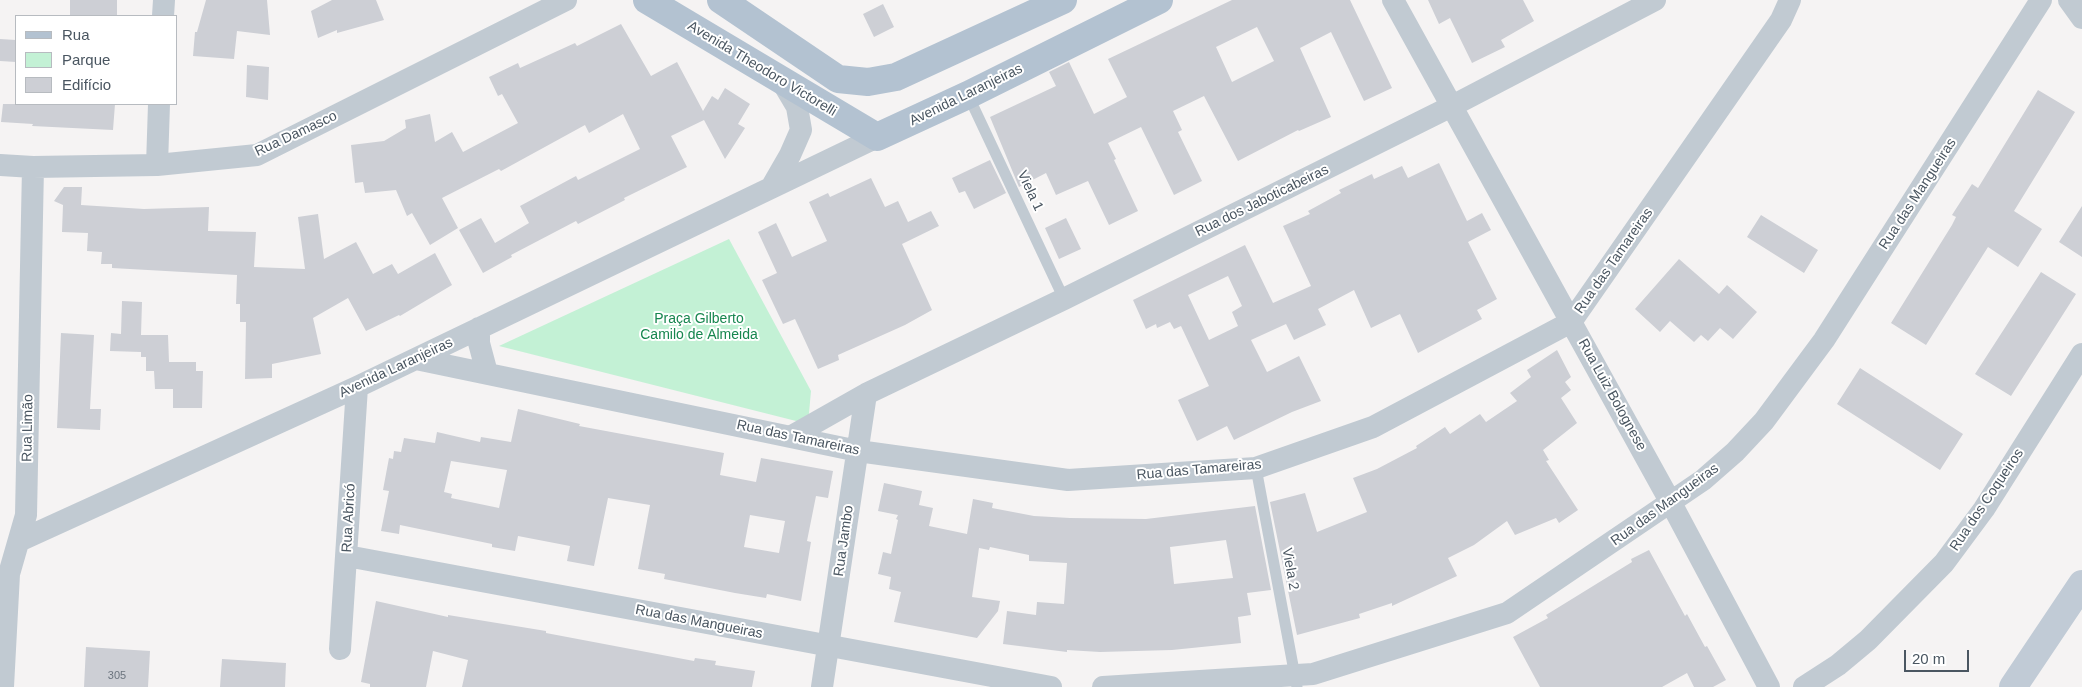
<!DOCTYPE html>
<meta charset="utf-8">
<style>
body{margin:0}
#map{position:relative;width:2082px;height:687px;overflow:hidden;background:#f5f3f3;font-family:Helvetica,sans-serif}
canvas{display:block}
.legend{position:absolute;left:15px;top:15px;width:162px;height:90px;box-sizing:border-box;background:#fff;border:1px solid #b7bbc0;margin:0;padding:6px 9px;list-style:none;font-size:15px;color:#4a5661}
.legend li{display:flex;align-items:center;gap:10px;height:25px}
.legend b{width:25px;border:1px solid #b7bbc0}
.scale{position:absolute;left:1904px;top:650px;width:65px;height:22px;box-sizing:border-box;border:2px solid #4a5661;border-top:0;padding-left:6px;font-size:15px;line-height:18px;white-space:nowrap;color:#4a5661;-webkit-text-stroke:4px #fff;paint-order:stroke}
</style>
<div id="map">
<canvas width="2082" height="687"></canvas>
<ul class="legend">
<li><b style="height:6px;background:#b3c2d1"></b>Rua</li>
<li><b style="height:14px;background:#c3f1d5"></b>Parque</li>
<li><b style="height:14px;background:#cdcfd5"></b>Edifício</li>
</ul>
<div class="scale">20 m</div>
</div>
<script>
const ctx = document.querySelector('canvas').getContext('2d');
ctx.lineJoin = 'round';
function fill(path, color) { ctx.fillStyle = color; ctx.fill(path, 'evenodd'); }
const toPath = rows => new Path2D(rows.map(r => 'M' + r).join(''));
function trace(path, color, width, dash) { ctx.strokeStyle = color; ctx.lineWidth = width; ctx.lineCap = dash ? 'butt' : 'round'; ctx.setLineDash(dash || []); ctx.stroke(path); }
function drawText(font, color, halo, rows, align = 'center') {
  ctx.font = font + ' Helvetica,sans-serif'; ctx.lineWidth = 4; ctx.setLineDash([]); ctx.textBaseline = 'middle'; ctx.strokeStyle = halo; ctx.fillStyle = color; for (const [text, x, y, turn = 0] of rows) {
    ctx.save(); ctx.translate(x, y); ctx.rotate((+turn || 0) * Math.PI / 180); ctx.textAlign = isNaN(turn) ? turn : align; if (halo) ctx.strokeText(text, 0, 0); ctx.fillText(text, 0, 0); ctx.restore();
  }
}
const green = toPath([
 [729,239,811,391,808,424,499,346]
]);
const building = toPath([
 [70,0,117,0,117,16,70,16],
 [206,0,267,0,270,35,237,31,234,59,193,56,195,32,197,32],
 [332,0,376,0,384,20,337,33,337,30,318,38,311,11],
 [1232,0,1350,0,1392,88,1364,101,1331,32,1300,48,1331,117,1299,131,1298,130,1238,161,1204,96,1173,111,1182,130,1178,132,1202,181,1174,195,1141,127,1108,143,1116,159,1114,160,1138,211,1109,225,1088,181,1056,195,1046,173,1019,187,990,117,1056,86,1049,72,1069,62,1094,114,1127,97,1108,59],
 [1257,27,1274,61,1232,82,1216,47],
 [1428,0,1523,0,1534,21,1501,40,1505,47,1472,63,1450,18,1439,24],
 [883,4,894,27,874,37,863,14],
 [621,24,651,76,677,62,703,111,712,96,718,100,725,88,750,104,738,124,745,128,725,159,704,120,671,136,687,167,624,198,625,200,578,224,576,221,511,255,512,257,483,273,459,230,481,218,495,243,529,223,520,206,576,176,578,180,640,149,623,114,589,133,585,125,501,171,499,169,442,198,458,228,430,245,412,213,407,216,396,190,365,193,363,182,355,183,351,145,384,141,406,128,405,120,430,114,435,142,452,132,463,152,518,123,502,94,498,96,489,77,518,63,520,68,575,43,577,46],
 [0,39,16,40,16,62,0,61],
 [247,65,269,67,268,100,246,97],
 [2038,90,2075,112,2014,211,2042,229,2018,267,1988,247,1926,345,1891,323,1952,225,1956,217,1952,215,1972,184,1978,188],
 [3,104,115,104,113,130,32,126,33,124,1,122],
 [990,160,1006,193,974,209,965,191,959,193,952,178],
 [1439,163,1467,221,1482,213,1491,230,1468,242,1497,299,1477,310,1482,319,1418,353,1400,314,1371,328,1354,290,1318,309,1326,325,1294,340,1286,324,1251,340,1267,372,1299,356,1321,401,1292,412,1234,440,1227,426,1197,441,1178,400,1209,386,1181,326,1174,329,1170,322,1157,328,1156,324,1146,329,1133,300,1245,245,1273,303,1311,286,1283,226,1310,214,1308,211,1341,193,1339,190,1372,174,1374,179,1402,166,1408,178],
 [1228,276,1242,306,1232,312,1238,326,1209,340,1188,295],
 [871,178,885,207,898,201,908,222,931,211,939,226,902,244,932,310,905,325,838,355,839,360,818,369,795,319,783,324,762,280,777,273,758,232,776,223,792,257,827,241,809,202,828,193,830,197],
 [64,187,82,187,81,205,144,209,209,207,208,231,256,232,254,267,305,269,298,217,318,214,324,259,356,242,373,274,392,264,398,274,435,253,452,285,400,316,399,315,366,331,348,298,313,318,321,354,272,364,272,378,245,379,246,322,240,322,240,304,236,304,237,275,112,268,112,264,101,264,102,252,87,251,88,233,62,232,63,205,54,201],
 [2082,206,2082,257,2059,242],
 [1761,215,1818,250,1804,273,1747,237],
 [1066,218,1081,249,1059,259,1045,228],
 [1679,259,1719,294,1727,285,1757,312,1733,339,1720,328,1708,341,1701,335,1694,342,1670,321,1660,332,1635,309],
 [2041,272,2076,294,2011,396,1975,374],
 [122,301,142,302,141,335,168,335,169,362,196,362,196,371,203,371,202,408,173,408,173,389,155,389,154,371,146,371,146,357,141,357,141,352,110,351,111,333,121,334],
 [61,333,94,335,90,409,101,409,100,430,57,428],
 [1557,350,1571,377,1565,382,1571,390,1561,398,1577,423,1543,450,1549,460,1546,461,1578,510,1559,523,1556,518,1515,535,1507,521,1474,545,1448,558,1457,576,1392,606,1392,603,1359,614,1360,618,1297,635,1270,502,1305,493,1317,532,1367,512,1353,478,1377,469,1417,448,1416,446,1445,427,1450,434,1480,414,1486,422,1517,401,1510,393,1531,377,1527,370],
 [1860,368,1963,434,1940,470,1837,404],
 [518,409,580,424,579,426,724,453,720,475,756,482,761,458,833,471,828,498,816,496,807,541,811,542,801,601,767,594,766,598,735,593,664,579,665,574,638,569,650,505,608,498,594,566,567,561,570,546,518,536,515,551,492,547,492,544,400,525,399,534,381,531,389,491,383,490,389,458,393,459,394,451,401,452,404,438,435,443,437,432,480,442,481,437,511,442],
 [451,461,507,470,499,508,451,498,452,494,444,492],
 [750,515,785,521,779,553,744,547],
 [884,483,922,491,919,505,933,508,929,526,967,534,973,499,993,503,992,508,1034,516,1070,518,1146,519,1255,506,1271,590,1247,593,1251,615,1238,617,1241,643,1172,650,1100,652,1067,650,1067,652,1003,644,1007,611,1036,615,1037,602,1064,604,1067,563,1029,561,1029,555,990,547,989,550,979,548,972,597,1000,601,998,611,977,638,894,622,901,592,889,589,891,577,878,574,883,552,891,554,898,520,896,519,898,515,878,511],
 [1226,540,1233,578,1174,584,1170,547],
 [1649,550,1685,616,1687,614,1705,647,1707,646,1726,680,1713,687,1694,687,1687,673,1662,687,1540,687,1513,637,1548,618,1546,615,1632,562,1631,559],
 [376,601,448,617,448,615,546,631,546,633,694,661,695,658,716,661,715,665,755,671,752,687,462,687,468,660,433,651,426,687,370,687,370,684,361,682],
 [86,647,150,651,148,687,84,687],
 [222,659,286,663,285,687,220,687]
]);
const lane = toPath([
 [968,95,1064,299],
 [1256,468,1297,687]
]);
const street = toPath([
 [1393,0,1671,503,1769,687],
 [2069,0,2082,18],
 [163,16,164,0],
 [0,165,33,167,157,165,257,155,566,0],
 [157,165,159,104],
 [771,188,790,155,801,130,797,107,781,80],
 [479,328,479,343,487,373],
 [416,359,858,451,1068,480,1256,468,1373,427,1571,322,1781,20,1790,0],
 [790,437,866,394,1064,299,1452,106,1655,0],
 [19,541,357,387,877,137],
 [347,556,1051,687],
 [340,649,357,387],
 [3,687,9,574,26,515,33,167],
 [822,687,866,394],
 [1103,687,1313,674,1507,613,1703,480,1735,452,1764,421,1824,340,2041,0],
 [1804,687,1838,665,1868,640,1944,563,1984,509,2082,354]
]);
const secondary = toPath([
 [2013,687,2082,584]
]);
const primary = toPath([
 [647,0,877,137,968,95,1159,0],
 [721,0,838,79,868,82,896,77,1063,0]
]);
const numberNames = [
 ["305",117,676]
];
const streetNames = [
 ["Avenida Theodoro Victorelli",762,69,31],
 ["Avenida Laranjeiras",966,95,-26],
 ["Rua Damasco",296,134,-25],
 ["Viela 1",1030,191,65],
 ["Rua das Mangueiras",1918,194,-57],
 ["Rua dos Jaboticabeiras",1262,201,-26],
 ["Rua das Tamareiras",1614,261,-55],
 ["Avenida Laranjeiras",396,368,-25],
 ["Rua Luiz Bolognese",1612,395,61],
 ["Rua Limão",28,428,-89],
 ["Rua das Tamareiras",798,438,12],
 ["Rua das Tamareiras",1199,470,-5],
 ["Rua dos Coqueiros",1987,500,-56],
 ["Rua das Mangueiras",1665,505,-36],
 ["Rua Abricó",349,518,-87],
 ["Rua Jambo",844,541,-82],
 ["Viela 2",1290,569,80],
 ["Rua das Mangueiras",699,622,11]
];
const parkNames = [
 ["Praça Gilberto",699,319],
 ["Camilo de Almeida",699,335]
];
fill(green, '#c3f1d5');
fill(building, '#cdcfd5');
trace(lane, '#c1cad2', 11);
trace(street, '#c1cad2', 22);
trace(secondary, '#c1cbd6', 28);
trace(primary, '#b3c2d1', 28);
drawText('11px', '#6b747e', null, numberNames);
drawText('14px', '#4a5661', '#fff', streetNames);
drawText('14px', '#17864f', '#fff', parkNames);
</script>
